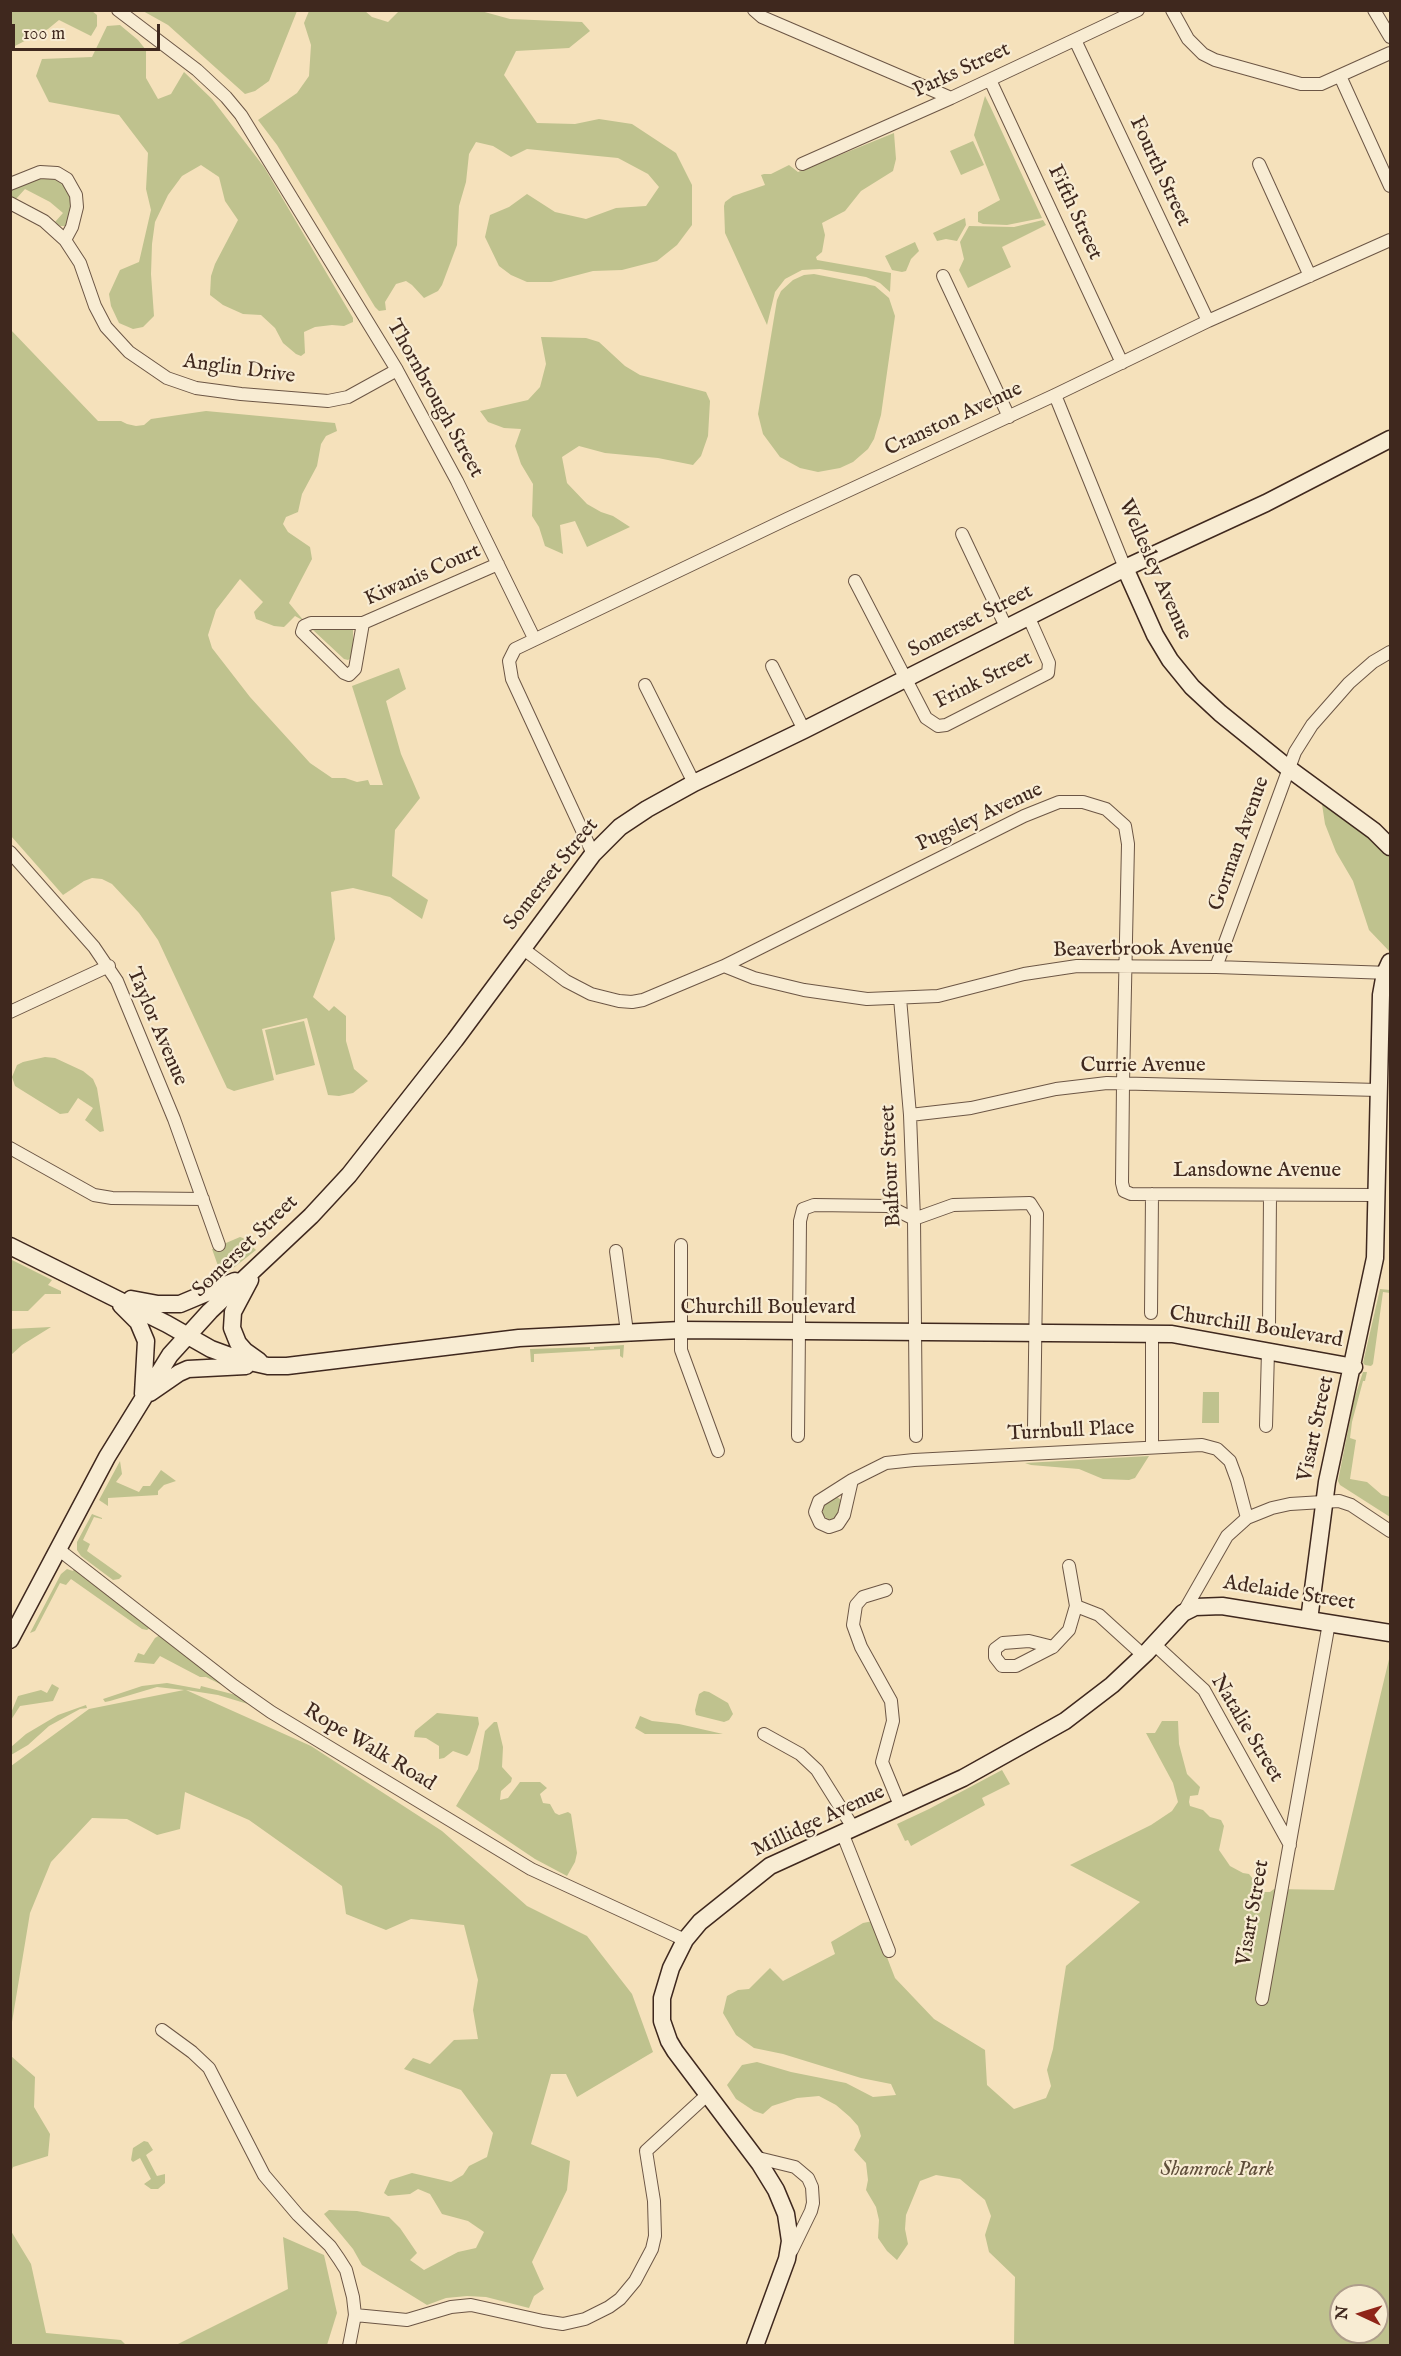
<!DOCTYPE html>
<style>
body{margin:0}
#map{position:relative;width:1401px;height:2356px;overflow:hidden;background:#f5e1bb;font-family:"IM FELL English",serif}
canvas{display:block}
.frame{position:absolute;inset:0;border:12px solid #3f281e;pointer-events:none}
.north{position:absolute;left:1329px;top:2284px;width:60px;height:60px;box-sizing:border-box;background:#f8ecd3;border:2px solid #ae9e8b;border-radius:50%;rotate:274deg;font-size:16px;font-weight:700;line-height:24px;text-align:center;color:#3f281e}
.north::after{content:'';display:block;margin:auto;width:21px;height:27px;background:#8f2418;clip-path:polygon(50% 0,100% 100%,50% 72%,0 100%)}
.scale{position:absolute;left:12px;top:24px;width:148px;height:27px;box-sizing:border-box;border:3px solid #3f281e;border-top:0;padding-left:8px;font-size:18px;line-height:21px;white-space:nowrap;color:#3f281e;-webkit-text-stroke:4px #f8ecd3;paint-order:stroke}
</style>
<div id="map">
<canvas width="1401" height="2356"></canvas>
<div class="frame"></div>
<div class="north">N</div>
<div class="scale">100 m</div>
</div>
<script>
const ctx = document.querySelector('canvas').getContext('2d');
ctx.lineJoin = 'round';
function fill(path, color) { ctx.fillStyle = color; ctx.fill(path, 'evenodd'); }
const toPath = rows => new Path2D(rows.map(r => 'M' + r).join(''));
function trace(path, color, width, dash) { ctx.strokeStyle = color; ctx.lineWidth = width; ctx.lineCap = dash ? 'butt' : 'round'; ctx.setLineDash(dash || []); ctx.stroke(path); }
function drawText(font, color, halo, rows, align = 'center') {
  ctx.font = font + ' "IM FELL English",serif'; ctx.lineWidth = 4.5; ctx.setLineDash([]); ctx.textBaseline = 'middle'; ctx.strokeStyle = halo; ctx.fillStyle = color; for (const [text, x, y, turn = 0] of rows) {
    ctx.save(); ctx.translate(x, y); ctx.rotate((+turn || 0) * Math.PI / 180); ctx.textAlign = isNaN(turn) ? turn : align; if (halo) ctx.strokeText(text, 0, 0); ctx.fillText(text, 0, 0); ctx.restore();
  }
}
const green = toPath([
 [11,10,92,11,97,15,97,26,91,36,59,20,48,29,11,48],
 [400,10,481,11,510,19,582,22,590,31,569,48,516,51,504,75,537,123,575,124,599,119,632,124,676,153,692,185,692,225,677,245,657,261,622,270,593,271,551,282,527,282,511,275,499,266,485,237,490,215,509,207,527,194,555,212,586,219,616,208,646,206,659,187,648,174,618,158,527,149,511,157,493,146,476,142,469,154,466,182,459,206,457,245,442,285,438,291,424,298,412,285,406,281,396,284,385,302,386,310,379,311,375,307,277,145,258,120,297,93,309,76,311,45,304,23,309,11,365,11,372,17,388,22],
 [143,11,297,11,269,81,255,91,245,94,168,25],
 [120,25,138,40,146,50,146,78,158,99,171,94,184,72,212,99,264,167,353,318,353,322,344,326,332,325,315,327,304,332,305,353,301,356,296,354,283,343,275,328,261,315,243,314,223,305,210,295,211,276,215,264,238,220,225,201,219,177,201,165,182,176,168,195,155,222,152,244,151,274,154,316,143,327,133,329,119,323,111,306,109,294,120,270,139,262,151,210,146,189,148,153,119,115,49,102,36,76,42,59,92,57,107,26],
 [985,96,990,106,1042,218,1007,225,983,224,978,222,978,212,1000,200,974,135],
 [894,133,896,159,893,171,861,191,845,211,822,223,825,235,822,252,816,257,817,260,891,273,890,292,880,283,866,277,820,269,802,270,785,279,775,292,767,325,725,233,724,206,725,202,733,196,765,185,761,175,764,174,771,174,789,165,798,172],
 [973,141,984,165,961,175,950,151],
 [34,178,54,178,62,182,72,199,68,223,66,226,60,226,55,222,63,213,50,202,25,189,16,199,11,196,10,190],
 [965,218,966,225,957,241,946,239,937,241,933,233],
 [1043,220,1046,225,1002,247,1011,267,968,288,959,270,964,259,960,242,969,226,1014,227],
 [915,242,919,251,911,259,906,271,902,272,892,270,885,256],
 [814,274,875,286,889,298,895,316,881,415,874,439,868,449,853,462,840,468,818,472,800,468,780,457,763,434,758,414,777,300,781,291,793,280,804,275],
 [10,329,98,421,121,421,127,424,136,426,144,425,151,419,206,411,335,423,337,431,326,436,321,444,317,466,302,494,298,512,286,517,283,524,288,532,310,547,312,559,289,603,304,621,295,616,284,627,274,626,256,619,254,612,263,602,240,579,216,610,208,635,212,648,250,697,310,763,332,778,345,778,357,782,368,780,370,785,383,785,352,686,399,668,406,689,386,701,401,754,420,798,395,830,392,876,428,900,422,919,390,897,353,888,331,892,335,939,313,997,329,1011,334,1006,346,1016,346,1041,354,1069,368,1081,353,1093,339,1096,328,1095,307,1018,262,1029,274,1080,234,1091,227,1088,158,940,139,913,112,884,102,879,92,878,84,881,63,895,11,836],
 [541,337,586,338,599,342,625,366,640,375,706,392,710,401,708,436,701,456,693,465,658,458,605,453,579,446,562,457,567,483,587,504,601,512,613,516,630,527,587,547,575,521,560,525,563,554,545,546,539,527,532,516,533,484,521,464,515,446,521,429,504,428,488,422,480,411,528,400,540,387,546,364],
 [353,626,353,652,351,658,348,660,344,659,313,630,314,628],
 [1320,791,1390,847,1390,952,1369,930,1353,881,1336,852,1325,824],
 [304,1021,315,1065,276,1075,265,1030],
 [45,1057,55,1058,83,1071,93,1079,97,1088,104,1131,100,1132,85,1120,93,1108,78,1098,68,1113,60,1114,15,1086,12,1077,17,1065,23,1062],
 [240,1237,243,1238,256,1250,222,1277,212,1249],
 [10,1259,52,1280,48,1285,61,1291,61,1294,45,1294,28,1311,11,1311],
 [1380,1289,1390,1290,1390,1293,1383,1292,1373,1364,1371,1366,1365,1365,1363,1363],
 [51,1327,22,1345,11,1355,11,1329],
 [624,1345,623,1358,620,1356,620,1349,534,1354,534,1362,531,1362,530,1349,590,1347,590,1349,594,1349,594,1347],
 [1363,1372,1367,1372,1365,1381,1363,1381,1352,1422,1350,1438,1356,1440,1350,1479,1367,1482,1382,1495,1390,1497,1390,1517,1340,1485,1338,1481,1354,1400],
 [1203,1392,1219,1392,1219,1423,1202,1423],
 [1149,1456,1135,1478,1129,1480,1103,1479,1079,1469,1031,1465,1025,1463],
 [120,1461,122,1474,116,1482,139,1492,143,1486,150,1486,161,1470,176,1481,164,1485,158,1491,158,1495,108,1498,108,1506,99,1500],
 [836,1496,841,1500,839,1512,837,1518,830,1520,823,1516,823,1508,824,1504],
 [92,1514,102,1518,102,1519,94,1517,83,1540,90,1544,87,1551,122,1576,119,1579,113,1580,81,1556,77,1550,77,1542],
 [67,1569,73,1571,74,1569,151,1627,147,1630,142,1629,71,1579,66,1585,60,1583,35,1631,30,1633,61,1574],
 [160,1635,226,1687,206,1677,200,1677,160,1656,154,1664,134,1662,138,1653,144,1655,155,1638],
 [1390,1655,1390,2345,1014,2345,1015,2277,989,2252,985,2235,991,2216,985,2200,960,2179,936,2175,920,2181,906,2215,905,2229,908,2244,897,2260,887,2251,878,2238,879,2220,876,2207,866,2190,868,2180,866,2163,854,2150,861,2136,858,2126,850,2117,836,2105,819,2096,797,2098,772,2106,763,2114,754,2111,736,2099,727,2085,742,2065,757,2062,791,2072,846,2083,873,2097,896,2095,891,2084,861,2078,783,2054,754,2048,736,2035,723,2013,727,1996,738,1990,749,1989,770,1968,783,1981,835,1954,831,1942,863,1923,873,1921,895,1978,934,2019,985,2050,987,2085,1014,2109,1046,2098,1051,2086,1047,2070,1053,2049,1066,1966,1140,1902,1070,1865,1151,1825,1172,1811,1178,1802,1173,1783,1146,1733,1155,1733,1162,1721,1178,1721,1179,1744,1187,1774,1200,1787,1198,1795,1190,1796,1189,1802,1190,1806,1203,1810,1210,1817,1221,1820,1224,1826,1219,1850,1230,1866,1243,1873,1249,1874,1253,1879,1261,1884,1260,1892,1270,1892,1274,1889,1334,1890],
 [1341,2296,1377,2296,1377,2332,1341,2332],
 [167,1683,200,1689,201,1686,236,1695,248,1704,218,1695,186,1690,311,1746,442,1831,527,1906,587,1936,632,1994,653,2052,577,2097,566,2074,551,2074,531,2144,570,2161,567,2190,532,2262,544,2289,534,2296,529,2308,486,2297,467,2296,446,2298,427,2305,362,2265,353,2249,324,2214,329,2210,357,2211,389,2217,400,2228,417,2253,410,2260,424,2270,458,2252,476,2248,484,2232,468,2221,442,2214,430,2194,418,2189,410,2194,388,2196,384,2193,390,2180,412,2173,451,2182,463,2175,469,2166,487,2157,493,2133,461,2090,404,2069,413,2058,430,2064,454,2040,478,2039,473,2010,478,1980,464,1925,411,1919,386,1930,346,1914,342,1886,249,1820,185,1792,180,1829,157,1835,127,1819,92,1818,51,1862,30,1913,11,2028,11,2056,35,2077,34,2107,50,2134,48,2156,13,2167,11,2172,11,1766,89,1709,184,1690,157,1687,110,1701,105,1702,103,1699,142,1686],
 [52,1684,59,1688,53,1701,20,1706,11,1720,11,1713,18,1696,41,1690,47,1693],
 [704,1691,709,1692,728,1703,733,1714,729,1720,724,1722,696,1715,695,1710,699,1694],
 [86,1705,87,1708,80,1709,49,1726,28,1745,11,1755,11,1747,26,1734,58,1715],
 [437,1713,478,1717,479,1724,470,1753,467,1756,453,1751,444,1758,439,1759,439,1746,426,1738,414,1737,415,1731],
 [640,1716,652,1721,679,1724,723,1734,645,1734,635,1728],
 [494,1722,497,1722,503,1747,502,1767,512,1778,511,1782,501,1791,500,1800,508,1798,520,1782,540,1782,547,1788,540,1794,543,1803,550,1804,555,1813,559,1815,568,1812,571,1814,577,1853,575,1862,567,1876,535,1859,456,1806,478,1769,485,1731],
 [1002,1770,1010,1784,982,1798,985,1805,911,1846,908,1840,905,1841,897,1824,929,1809],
 [144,2141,148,2142,153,2150,146,2155,157,2176,165,2174,165,2183,158,2189,151,2189,144,2184,151,2179,140,2158,133,2162,131,2160,133,2148],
 [11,2231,31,2264,46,2333,121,2340,126,2345,11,2345],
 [283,2237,324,2255,337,2313,327,2345,176,2345,288,2289]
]);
const street = toPath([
 [118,10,197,70,226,97,241,115,397,370,457,481,534,638],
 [754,10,762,17,951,98],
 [1172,10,1188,39,1203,54,1215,60,1301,84,1321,84,1390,53],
 [1374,10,1390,37],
 [1075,40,1208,321],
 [1340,76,1390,186],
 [990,80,1122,363],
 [802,164,951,98,1138,10],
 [1259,164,1310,276],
 [10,184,40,172,57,173,67,179,76,195,77,207,72,227,65,240],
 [10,203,44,221,65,240,80,263,95,306,106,327,129,352,167,378,196,388,241,394,328,401,348,397,397,370],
 [943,276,1009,417],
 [1055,395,1125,568],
 [962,534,1007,629],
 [855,581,926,718,938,726,946,725,1048,673,1049,663,1029,618],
 [363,623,355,669,349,675,344,673,302,632,304,626,311,623,363,623,498,564],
 [772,666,804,730],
 [645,685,694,783],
 [10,852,94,947,117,981,174,1119,219,1245],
 [593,854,512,679,509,661,515,649,787,519,1055,395,1208,321,1390,240],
 [522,948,566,981,591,994,619,1001,632,1002,643,1000,724,966,1024,816,1059,802,1083,802,1106,809,1125,826,1128,844,1123,1083,1122,1183,1124,1191,1131,1194,1376,1195],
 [724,966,754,978,804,990,867,999,938,996,1024,974,1077,966,1216,967,1390,973],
 [1216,967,1295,752,1312,725,1349,683,1373,662,1390,652],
 [900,998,910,1115,914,1219,916,1436],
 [10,1012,109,966],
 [910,1115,971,1108,1056,1089,1107,1083,1378,1090],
 [10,1148,94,1195,112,1198,203,1199],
 [681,1245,681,1350,718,1451],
 [616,1251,627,1332],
 [1151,1313,1152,1194],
 [1269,1326,1270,1195],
 [1266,1426,1268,1351],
 [798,1436,800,1221,803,1209,814,1205,888,1206,914,1219,953,1205,1030,1203,1037,1214,1034,1428],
 [1152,1447,1152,1333],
 [852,1480,819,1501,815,1512,820,1523,829,1527,838,1524,844,1515,852,1480,886,1463,914,1460,1202,1445,1217,1449,1230,1461,1237,1480,1247,1518],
 [58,1549,234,1686,271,1712,531,1869,685,1940],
 [886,1590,863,1597,856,1605,853,1625,861,1647,891,1701,893,1721,882,1762,901,1808],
 [1076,1606,1099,1615,1143,1655],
 [1183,1613,1227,1536,1247,1518,1272,1508,1290,1504,1339,1501,1351,1505,1390,1531],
 [1154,1644,1204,1690,1290,1845],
 [1053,1647,1029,1641,1003,1643,995,1649,995,1657,1002,1666,1016,1666,1053,1647,1069,1630,1076,1606,1069,1566],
 [764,1734,800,1754,817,1770,854,1829],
 [843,1835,889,1951],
 [1262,1999,1329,1623],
 [162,2030,192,2052,209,2068,264,2175,298,2215,330,2246,339,2259,346,2270,353,2297,355,2315,349,2346],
 [754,2157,795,2167,808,2178,812,2187,813,2203,811,2211,792,2250],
 [355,2315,407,2320,451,2307,471,2305,543,2321,563,2324,585,2319,609,2307,620,2299,635,2281,652,2249,655,2236,654,2201,646,2151,707,2095]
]);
const secondary = toPath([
 [1125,568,1155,635,1170,660,1192,687,1220,713,1288,768,1374,831,1390,847],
 [10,1246,167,1324,211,1349,241,1360,268,1366,287,1366,519,1338,681,1330,1172,1334,1354,1367],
 [250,1280,233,1312,232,1328,238,1343,245,1351,259,1361],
 [131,1299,158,1304,180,1304,235,1281],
 [121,1305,138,1322,146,1341,143,1394],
 [150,1393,179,1373,188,1369,246,1366],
 [1309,1620,1327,1482,1375,1258,1381,995,1385,973,1390,962],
 [10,1640,107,1457,170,1355,210,1311,311,1216,349,1175,455,1040,593,854,620,827,647,809,694,783,804,730,1125,568,1266,503,1390,439],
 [755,2346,787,2259,790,2241,786,2214,776,2190,760,2164,675,2051,669,2041,662,2021,662,1998,671,1968,685,1940,700,1922,770,1866,963,1778,1065,1721,1112,1685,1146,1653,1183,1613,1195,1607,1222,1606,1390,1633]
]);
const streetNames = [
 ["Parks Street",962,71,-25],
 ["Fourth Street",1159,172,65],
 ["Fifth Street",1074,213,65],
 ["Anglin Drive",239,370,8],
 ["Thornbrough Street",434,399,61],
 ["Cranston Avenue",954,420,-25],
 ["Wellesley Avenue",1154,570,66],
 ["Kiwanis Court",423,576,-24],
 ["Somerset Street",971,622,-27],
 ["Frink Street",984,681,-26],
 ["Pugsley Avenue",980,818,-25],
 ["Gorman Avenue",1240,844,-70],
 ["Somerset Street",552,875,-51],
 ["Beaverbrook Avenue",1143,950,-1],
 ["Taylor Avenue",156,1027,67],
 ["Currie Avenue",1143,1067],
 ["Balfour Street",892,1166,-93],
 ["Lansdowne Avenue",1257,1172],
 ["Somerset Street",246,1247,-44],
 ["Churchill Boulevard",768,1309],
 ["Churchill Boulevard",1256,1328,9],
 ["Visart Street",1317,1429,-78],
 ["Turnbull Place",1071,1432,-3],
 ["Adelaide Street",1289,1594,9],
 ["Natalie Street",1246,1729,59],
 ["Rope Walk Road",369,1748,31],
 ["Millidge Avenue",819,1822,-25],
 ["Visart Street",1254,1913,-80]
];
const parkNames = [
 ["Shamrock Park",1217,2171]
];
fill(green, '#bfc28e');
trace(street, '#6c5645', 14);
trace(secondary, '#3f281e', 19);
trace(street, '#f8ecd3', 12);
trace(secondary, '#f8ecd3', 16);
drawText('21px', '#3f281e', '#f8ecd3', streetNames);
drawText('italic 21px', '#5f4e3a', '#f8ecd3', parkNames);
</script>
